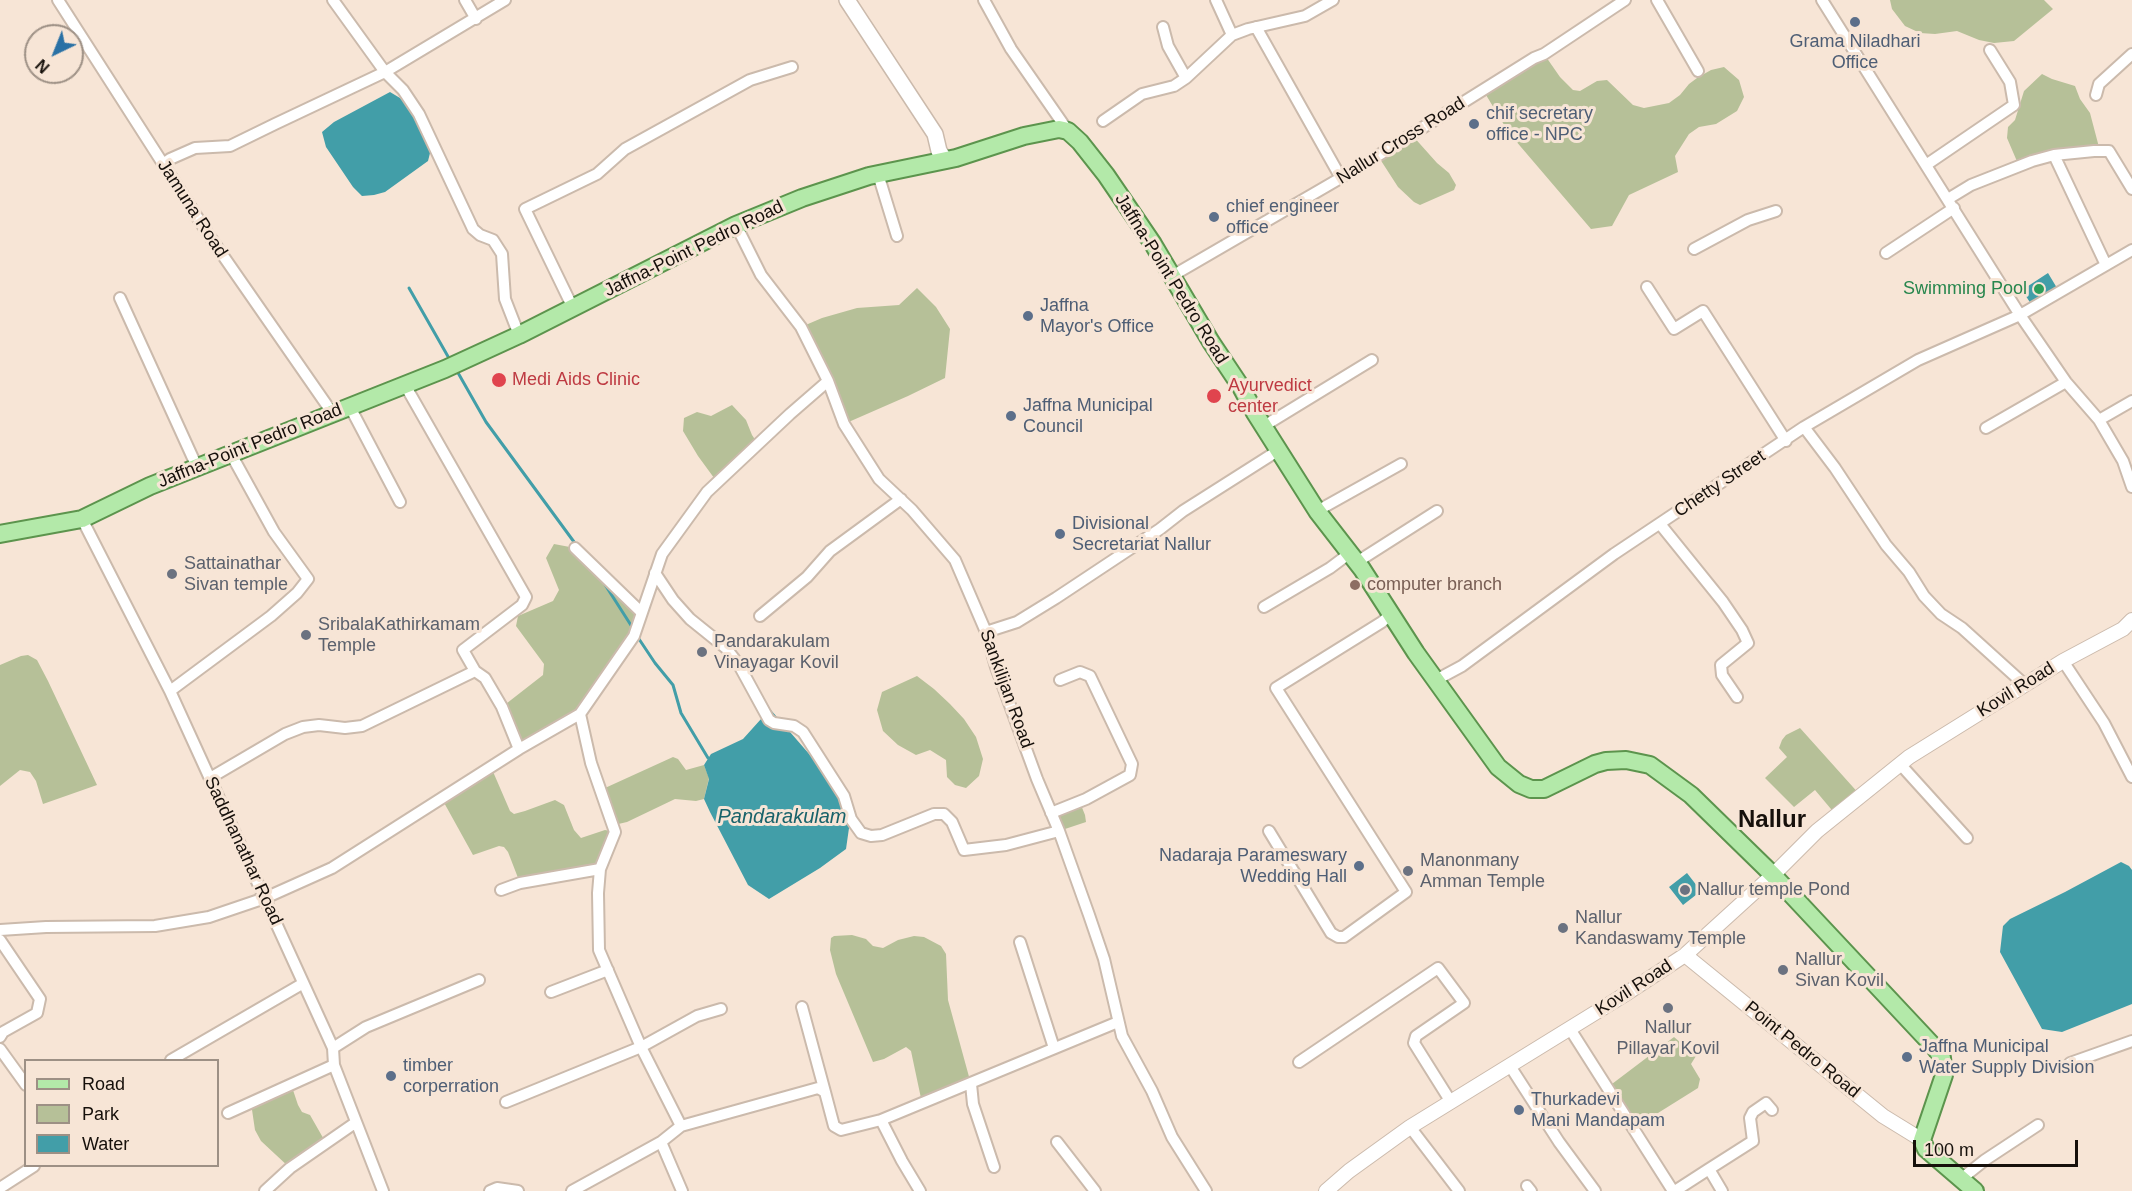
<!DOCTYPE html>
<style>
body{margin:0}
#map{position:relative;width:2132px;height:1191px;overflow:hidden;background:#f7e5d6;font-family:Helvetica,sans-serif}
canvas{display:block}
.legend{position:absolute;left:24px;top:1059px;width:195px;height:108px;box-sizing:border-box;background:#f7e5d6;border:2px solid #9d9085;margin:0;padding:8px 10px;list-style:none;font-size:18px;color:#16100b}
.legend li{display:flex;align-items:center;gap:12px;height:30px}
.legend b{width:30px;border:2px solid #9d9085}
.north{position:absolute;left:24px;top:24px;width:60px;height:60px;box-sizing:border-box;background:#f7e5d6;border:2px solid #9d9085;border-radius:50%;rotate:223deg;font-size:16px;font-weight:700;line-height:24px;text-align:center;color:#16100b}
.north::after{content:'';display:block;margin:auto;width:21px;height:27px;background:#2a71a5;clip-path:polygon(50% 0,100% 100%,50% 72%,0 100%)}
.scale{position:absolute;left:1913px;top:1140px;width:165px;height:27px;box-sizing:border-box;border:3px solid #16100b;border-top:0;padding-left:8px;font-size:18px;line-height:21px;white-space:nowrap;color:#16100b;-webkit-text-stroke:4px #f7e5d6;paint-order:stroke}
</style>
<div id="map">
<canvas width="2132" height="1191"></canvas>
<ul class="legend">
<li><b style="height:8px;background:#b3e9a9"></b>Road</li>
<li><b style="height:16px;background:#b6c098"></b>Park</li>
<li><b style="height:16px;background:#429ea8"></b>Water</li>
</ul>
<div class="north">N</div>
<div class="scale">100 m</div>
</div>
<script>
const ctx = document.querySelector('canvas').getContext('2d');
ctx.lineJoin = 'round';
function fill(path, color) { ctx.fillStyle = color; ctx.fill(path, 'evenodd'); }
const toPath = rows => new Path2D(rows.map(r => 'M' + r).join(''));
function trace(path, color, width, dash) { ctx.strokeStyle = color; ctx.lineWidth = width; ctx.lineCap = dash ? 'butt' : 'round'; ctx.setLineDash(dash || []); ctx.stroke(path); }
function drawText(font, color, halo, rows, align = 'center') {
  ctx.font = font + ' Helvetica,sans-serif'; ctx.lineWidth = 6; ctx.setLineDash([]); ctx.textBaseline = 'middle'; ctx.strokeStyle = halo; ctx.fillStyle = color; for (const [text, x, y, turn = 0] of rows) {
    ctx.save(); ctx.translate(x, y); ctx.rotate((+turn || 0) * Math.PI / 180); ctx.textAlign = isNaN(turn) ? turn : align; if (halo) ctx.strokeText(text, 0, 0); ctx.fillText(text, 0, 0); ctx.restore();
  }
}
const green = toPath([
 [1890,0,2044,0,2053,9,2014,41,1994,43,1979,40,1957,31,1935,34,1920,33,1905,26,1892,9],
 [1544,54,1560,77,1573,90,1580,91,1597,81,1607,80,1633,105,1644,108,1669,103,1680,95,1689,84,1697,78,1711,70,1724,67,1739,80,1744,97,1737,111,1716,124,1699,127,1689,134,1675,156,1678,172,1629,195,1612,226,1591,229,1509,133,1483,90],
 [2042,74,2052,79,2075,86,2080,99,2090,113,2100,151,2019,166,2007,138,2008,127,2015,120,2024,91],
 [1412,135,1437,163,1449,173,1456,185,1454,190,1420,205,1414,202,1398,187,1378,156],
 [917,288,936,307,950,329,945,378,908,396,844,424,801,327,822,318,857,308,899,305],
 [732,405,746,420,752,435,758,444,717,482,698,456,683,431,684,418,697,412,711,416],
 [554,544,575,548,641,612,634,636,580,714,519,749,502,707,543,675,544,664,516,626,518,616,553,601,559,590,546,558],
 [28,655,37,660,48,681,97,785,43,804,36,781,30,772,20,770,0,786,0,665,21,656],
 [917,676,934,689,950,704,964,719,976,737,983,759,979,776,966,788,955,785,947,777,946,760,930,750,916,755,898,745,883,731,877,710,882,692],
 [1800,728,1861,796,1836,815,1815,790,1794,807,1765,778,1787,757,1779,748,1782,740,1786,735],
 [673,757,678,759,686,770,704,765,709,778,704,799,696,801,675,799,627,822,614,825,605,788],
 [491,767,510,811,514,814,525,811,555,800,564,805,574,830,581,838,605,830,615,832,600,869,520,883,508,852,504,847,499,846,473,855,442,799],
 [1079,800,1085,815,1086,822,1059,831,1051,813],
 [852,935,866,939,873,946,883,948,898,940,914,936,924,937,941,946,946,954,948,1000,971,1084,922,1103,911,1051,906,1047,884,1059,873,1062,836,974,830,950,831,938,834,936],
 [1674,1037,1696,1056,1691,1064,1700,1079,1698,1088,1634,1128,1608,1087],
 [291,1084,298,1105,302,1112,310,1115,326,1143,290,1168,261,1141,255,1130,251,1103]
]);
const water = toPath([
 [390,92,405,101,414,116,431,149,428,161,385,192,374,195,362,196,353,187,326,147,322,132,334,122],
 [2048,273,2057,288,2031,304,2022,290],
 [770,709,810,755,852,807,846,849,820,868,769,899,748,885,710,812,704,799,709,779,704,765,711,754,743,739],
 [2121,862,2129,866,2132,870,2132,1004,2062,1032,2042,1029,2000,952,2003,926,2010,919,2065,892],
 [1687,873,1701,891,1683,905,1669,887]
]);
const stream = toPath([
 [409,288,450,360],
 [457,371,486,422,577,546],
 [604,583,634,630],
 [637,636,655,663,673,685,681,713,708,758]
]);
const minor = toPath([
 [58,0,208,234,333,414],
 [333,0,385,72,403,90,419,114,473,229,480,235,493,240,502,254,505,299,519,335],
 [465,0,476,19],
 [984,0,1011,49,1068,131],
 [1216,0,1232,35],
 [1657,0,1698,71],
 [1822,0,2020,315,2066,382,2099,420,2123,461,2132,487],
 [1163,27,1168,46,1186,78],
 [1256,27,1341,178],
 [2096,95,2099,84,2132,54],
 [1103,121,1142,94,1174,86,1186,78,1232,35,1248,29,1305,16,1333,0],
 [2054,155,2106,265],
 [163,164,170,159,195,148,230,146,275,124,385,72,505,0],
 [1926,165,2014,105,2010,82,1990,50],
 [878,174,897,236],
 [1948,199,1971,185,2032,161,2054,155,2094,151,2109,151,2132,189],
 [736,225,761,275,801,327,828,381,844,424,879,479,912,510,955,560,986,632,996,667,1037,779,1059,831,1089,915,1104,959,1122,1036,1152,1091,1172,1137,1206,1191],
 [1694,249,1748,220,1776,211],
 [1886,253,1954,208],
 [1172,276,1363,165,1534,58,1544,54,1625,0],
 [1647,287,1674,329,1703,311,1786,441],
 [120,298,197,467],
 [573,308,525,209,597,174,625,149,750,80,792,67],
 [405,385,526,597,522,605,463,650,475,671],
 [350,407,400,502],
 [2099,420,2132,401],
 [1264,426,1372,360],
 [1804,427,1835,468,1886,545,1909,572,1924,596,1941,614,1962,628,2025,685],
 [1986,428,2066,382],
 [1317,511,1401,464],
 [82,519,170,691,333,1048,334,1065,383,1191],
 [1660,524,1723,602,1742,630,1748,643,1721,665,1722,675,1737,697],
 [575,548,641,612],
 [1357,562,1437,511],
 [655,573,673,600,690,619,726,648,739,665,769,720,774,723,794,726,803,732,844,796,851,819,861,833,871,836,882,835,934,814,944,814,952,822,964,850,1006,845,1059,831],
 [1264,607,1330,568,1350,553],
 [760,616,807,577,830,551,901,499],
 [986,632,1017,622,1056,598,1160,529,1183,511,1279,450],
 [2063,661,2104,723,2132,777],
 [1436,680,1462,666,1614,554,1804,427,1918,360,2020,315,2132,250],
 [170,691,271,616,297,593,308,579,274,532,231,454],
 [1900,764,1967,838],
 [210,778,285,734,303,727,319,725,345,728,362,726,475,671,485,678,502,707,519,749],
 [1051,813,1086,799,1130,775,1132,764,1090,676,1080,672,1060,680],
 [1269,831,1331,933,1338,937,1344,937,1406,892,1276,688,1382,622,1391,614],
 [501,890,520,883,600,869],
 [0,930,46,927,155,926,209,917,265,898,332,868,519,749,580,714],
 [0,940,40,999,37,1013,3,1032,0,1037],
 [1020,942,1054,1048],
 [551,992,608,970],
 [802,1007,825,1092],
 [1570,1029,1673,1191],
 [333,1048,366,1027,479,980],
 [0,1049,26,1085],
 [171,1060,302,984],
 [1299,1062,1438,968,1464,1003,1416,1036,1414,1043,1451,1102],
 [2070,1063,2132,1041],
 [1510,1066,1559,1142,1595,1191],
 [971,1084,973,1104,994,1167],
 [506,1102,641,1047,697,1016,721,1009],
 [228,1113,334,1065],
 [881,1120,902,1161,920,1191],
 [681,1126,641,1047,599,950,598,893,600,869,615,832,591,763,580,714,634,636,662,554,707,492,790,414,828,381],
 [1410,1127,1459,1191],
 [661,1142,682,1191],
 [1057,1142,1095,1191],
 [1961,1179,1985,1160,2038,1125],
 [1527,1186,1531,1191],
 [0,1188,34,1166],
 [265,1191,290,1168,355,1123],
 [490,1191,497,1188,518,1191],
 [572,1191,661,1142,681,1126,818,1088,825,1092,834,1126,841,1130,881,1120,1118,1022],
 [1675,1191,1709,1169],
 [1722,1191,1709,1169,1753,1141,1750,1118,1753,1112,1766,1103,1772,1110]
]);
const tertiary = toPath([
 [1685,955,1883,1116,1922,1140],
 [1326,1191,1349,1171,1410,1127,1624,995,1685,955,1773,875,1817,831,1909,757,2063,661,2123,629,2132,620]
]);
const secondary = toPath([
 [847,0,935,134,939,151,945,160]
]);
const primary = toPath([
 [0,534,82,519,150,486,445,369,519,335,736,225,802,198,869,176,956,158,1024,136,1059,129,1068,131,1080,142,1106,175,1153,244,1211,342,1241,387,1255,413,1317,511,1362,569,1416,653,1498,767,1519,784,1531,789,1544,789,1595,764,1606,761,1626,760,1650,765,1691,795,1773,875,1936,1049,1942,1058,1944,1075,1922,1140,1926,1149,1975,1191]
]);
const markers = [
 [1855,22,6,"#5c6f8a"],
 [1474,124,6,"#5c6f8a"],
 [1214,217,6,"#5c6f8a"],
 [2039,289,6,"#2e9e5b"],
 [1028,316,6,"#5c6f8a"],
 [499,380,8,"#e0444e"],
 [1214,396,8,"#e0444e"],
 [1011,416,6,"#5c6f8a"],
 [1060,534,6,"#5c6f8a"],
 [172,574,6,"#6b7280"],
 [1355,585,6,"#8d6e63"],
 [306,635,6,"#6b7280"],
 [702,652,6,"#6b7280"],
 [1359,866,6,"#5c6f8a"],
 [1408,871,6,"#6b7280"],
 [1685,890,6,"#6b7280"],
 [1563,928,6,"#6b7280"],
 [1783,970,6,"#6b7280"],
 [1668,1008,6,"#6b7280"],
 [1907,1057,6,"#5c6f8a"],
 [391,1076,6,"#5c6f8a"],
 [1519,1110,6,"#5c6f8a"]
];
const serviceNames = [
 ["Grama Niladhari",1855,42,"center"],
 ["Office",1855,63,"center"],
 ["chif secretary",1486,114],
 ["office - NPC",1486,135],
 ["chief engineer",1226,207],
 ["office",1226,228],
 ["Jaffna",1040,306],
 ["Mayor's Office",1040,327],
 ["Jaffna Municipal",1023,406],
 ["Council",1023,427],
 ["Divisional",1072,524],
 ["Secretariat Nallur",1072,545],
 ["Nadaraja Parameswary",1347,856,"right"],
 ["Wedding Hall",1347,877,"right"],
 ["Jaffna Municipal",1919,1047],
 ["Water Supply Division",1919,1068],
 ["timber",403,1066],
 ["corperration",403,1087],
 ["Thurkadevi",1531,1100],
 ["Mani Mandapam",1531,1121]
];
const streetNames = [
 ["Nallur Cross Road",1401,141,-32],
 ["Jamuna Road",192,209,57],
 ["Jaffna-Point Pedro Road",694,249,-26],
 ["Jaffna-Point Pedro Road",1171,279,58],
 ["Jaffna-Point Pedro Road",250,446,-22],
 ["Chetty Street",1720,484,-34],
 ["Sankilijan Road",1006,689,70],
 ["Kovil Road",2016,690,-32],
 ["Saddhanathar Road",243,851,65],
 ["Kovil Road",1634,988,-33],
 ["Point Pedro Road",1802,1050,39]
];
const leisureNames = [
 ["Swimming Pool",2027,289]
];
const healthNames = [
 ["Medi Aids Clinic",512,380],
 ["Ayurvedict",1228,386],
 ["center",1228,407]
];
const worshipNames = [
 ["Sattainathar",184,564],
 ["Sivan temple",184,585],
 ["SribalaKathirkamam",318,625],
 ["Temple",318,646],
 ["Pandarakulam",714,642],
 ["Vinayagar Kovil",714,663],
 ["Manonmany",1420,861],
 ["Amman Temple",1420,882],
 ["Nallur temple Pond",1697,890],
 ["Nallur",1575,918],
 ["Kandaswamy Temple",1575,939],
 ["Nallur",1795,960],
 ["Sivan Kovil",1795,981],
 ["Nallur",1668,1028,"center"],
 ["Pillayar Kovil",1668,1049,"center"]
];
const educationNames = [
 ["computer branch",1367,585]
];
const waterNames = [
 ["Pandarakulam",782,817]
];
const districtNames = [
 ["Nallur",1772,820]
];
fill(green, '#b6c098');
fill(water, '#429ea8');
trace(stream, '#429ea8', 3);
trace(minor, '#cbbaac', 14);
trace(tertiary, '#cbbaac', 16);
trace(secondary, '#cbbaac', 18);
trace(primary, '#5c944d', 20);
trace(minor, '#fff', 10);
trace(tertiary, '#fff', 14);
trace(secondary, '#fff', 15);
trace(primary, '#b3e9a9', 16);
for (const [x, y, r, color] of markers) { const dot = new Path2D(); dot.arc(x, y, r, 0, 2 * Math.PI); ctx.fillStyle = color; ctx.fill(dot); trace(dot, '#f7e5d6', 2); }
drawText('18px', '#4e5e75', '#f7e5d6', serviceNames, 'left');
drawText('18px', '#16100b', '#f7e5d6', streetNames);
drawText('18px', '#27864d', '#f7e5d6', leisureNames, 'right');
drawText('18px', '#be3a42', '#f7e5d6', healthNames, 'left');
drawText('18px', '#5b616d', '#f7e5d6', worshipNames, 'left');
drawText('18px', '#785e54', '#f7e5d6', educationNames, 'left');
drawText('italic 20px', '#18626a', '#f7e5d6', waterNames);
drawText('bold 24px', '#16100b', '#f7e5d6', districtNames);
</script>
